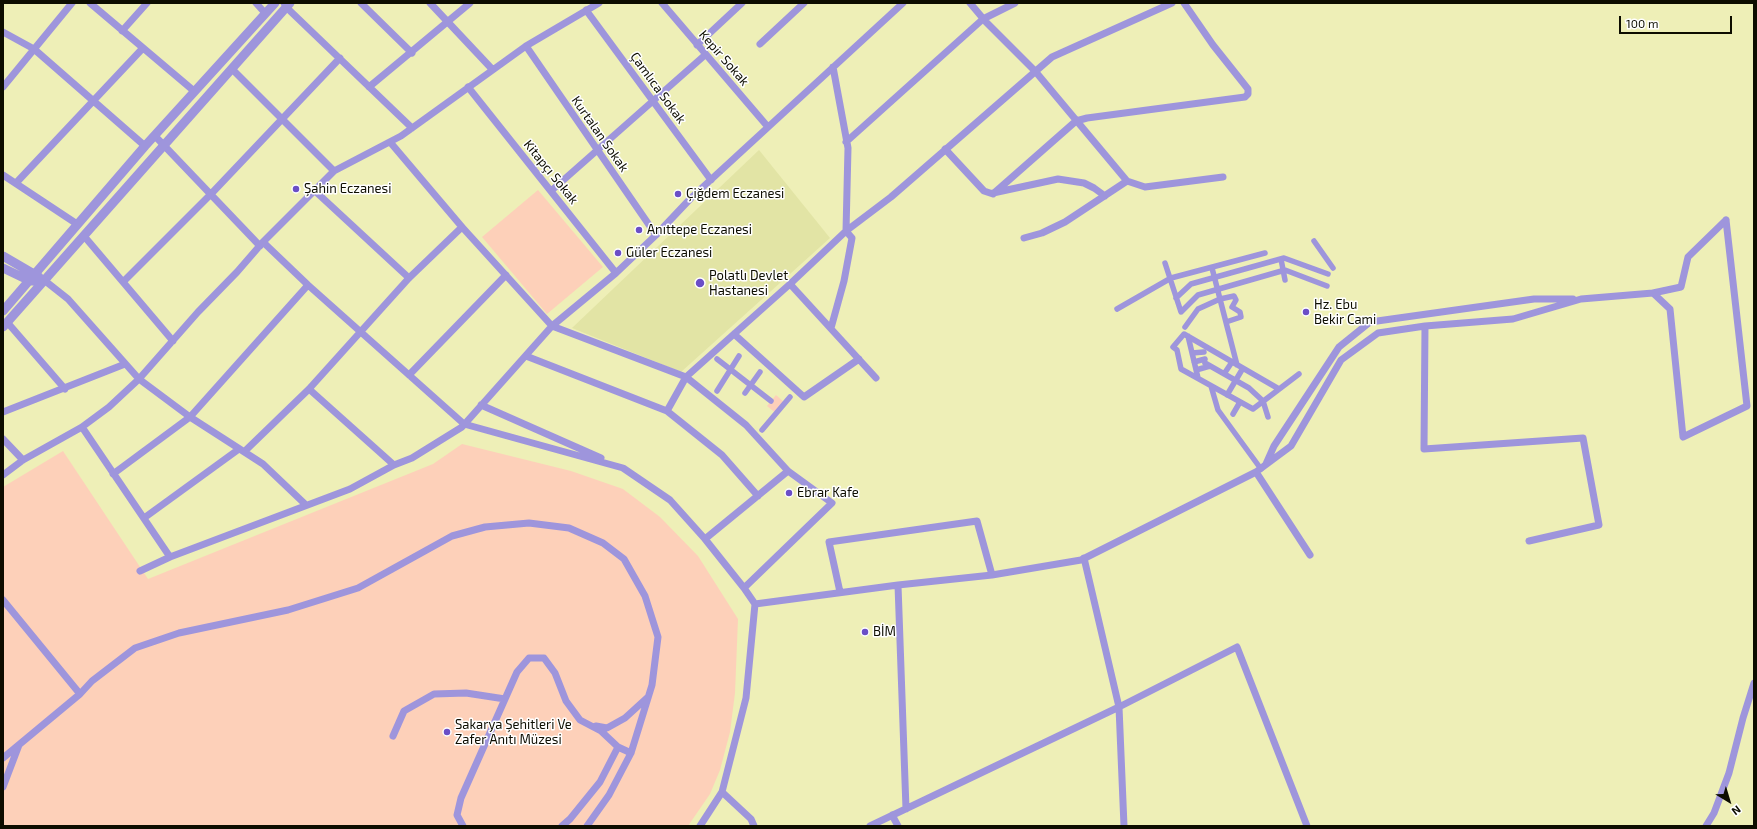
<!DOCTYPE html>
<meta charset="utf-8">
<style>
body{margin:0}
#map{position:relative;width:1757px;height:829px;overflow:hidden;background:#eeefb7;font-family:"Exo 2",sans-serif}
canvas{display:block}
.frame{position:absolute;inset:0;border:4px solid #0d0d00;pointer-events:none}
.north{position:absolute;left:1709px;top:781px;width:40px;height:40px;-webkit-text-stroke:3px #fff;paint-order:stroke;rotate:142deg;font-size:11px;font-weight:700;line-height:16px;text-align:center;color:#0d0d00}
.north::after{content:'';display:block;margin:auto;width:14px;height:18px;background:#0d0d00;clip-path:polygon(50% 0,100% 100%,50% 72%,0 100%)}
.scale{position:absolute;left:1619px;top:16px;width:113px;height:18px;box-sizing:border-box;border:2px solid #0d0d00;border-top:0;padding-left:5px;font-size:12px;line-height:14px;white-space:nowrap;color:#0d0d00;-webkit-text-stroke:3px #fff;paint-order:stroke}
</style>
<div id="map">
<canvas width="1757" height="829"></canvas>
<div class="frame"></div>
<div class="north">N</div>
<div class="scale">100 m</div>
</div>
<script>
const ctx = document.querySelector('canvas').getContext('2d');
ctx.lineJoin = 'round';
function fill(path, color) { ctx.fillStyle = color; ctx.fill(path, 'evenodd'); }
const toPath = rows => new Path2D(rows.map(r => 'M' + r).join(''));
function trace(path, color, width, dash) { ctx.strokeStyle = color; ctx.lineWidth = width; ctx.lineCap = dash ? 'butt' : 'round'; ctx.setLineDash(dash || []); ctx.stroke(path); }
function drawText(font, color, halo, rows, align = 'center') {
  ctx.font = font + ' "Exo 2",sans-serif'; ctx.lineWidth = 3; ctx.setLineDash([]); ctx.textBaseline = 'middle'; ctx.strokeStyle = halo; ctx.fillStyle = color; for (const [text, x, y, turn = 0] of rows) {
    ctx.save(); ctx.translate(x, y); ctx.rotate((+turn || 0) * Math.PI / 180); ctx.textAlign = isNaN(turn) ? turn : align; if (halo) ctx.strokeText(text, 0, 0); ctx.fillText(text, 0, 0); ctx.restore();
  }
}
const built = toPath([
 [759,150,830,238,681,372,572,328]
]);
const green = toPath([
 [538,190,603,267,547,314,482,237],
 [776,395,785,403,777,414,767,406],
 [462,444,571,471,623,489,660,517,698,556,738,619,735,693,730,732,720,770,710,794,688,826,3,826,3,487,63,451,148,579,433,464]
]);
const pedestrian = toPath([
 [1314,241,1333,268],
 [1281,259,1285,280],
 [1165,263,1181,312,1198,295,1285,270,1327,286],
 [1212,268,1237,365],
 [1176,298,1191,284,1284,258,1328,274],
 [1117,309,1171,278,1265,253],
 [1185,327,1198,309,1220,299,1234,296,1236,300,1232,307,1240,312,1241,317,1226,322],
 [1188,336,1198,378],
 [1192,353,1204,352],
 [717,359,771,401],
 [1194,362,1205,359],
 [1205,363,1249,388,1263,401,1268,417],
 [1196,370,1210,366],
 [1224,374,1232,362],
 [1211,386,1218,410,1261,469],
 [1279,389,1184,334,1173,347,1177,350,1181,369,1253,409,1299,374],
 [717,391,739,356],
 [745,393,760,372],
 [1227,395,1243,368],
 [1233,414,1240,402],
 [762,430,790,397]
]);
const minor = toPath([
 [90,3,194,91],
 [256,3,265,13],
 [284,3,286,7,412,128],
 [361,3,412,53],
 [430,3,492,69],
 [662,3,768,127],
 [970,3,986,22,1035,71,1127,181,1145,187,1223,177],
 [586,10,711,180],
 [122,31,147,3],
 [3,32,34,49,145,146],
 [760,44,804,3],
 [697,45,742,3],
 [526,46,656,235],
 [232,69,334,171],
 [3,87,72,3],
 [369,87,470,3],
 [468,87,616,273],
 [155,136,260,246],
 [390,142,462,227,552,326,686,377,746,425,788,471,832,503,744,588],
 [846,142,983,19,1015,3],
 [945,149,984,191,993,194,1076,121,1087,118,1245,97,1248,94,1248,89,1213,45,1184,3],
 [3,175,77,224],
 [16,183,143,48],
 [315,191,409,278],
 [551,191,705,55],
 [993,193,1058,179,1084,183,1094,188,1105,196],
 [1726,220,1747,406,1683,437,1670,309,1653,293,1681,287,1688,257,1726,220],
 [84,236,173,341],
 [1024,238,1042,233,1065,222,1127,181],
 [263,242,308,285,464,424,623,468,670,500,705,539,744,588,755,604,746,698,722,792,700,826],
 [44,280,68,299,139,379,190,417,263,464,306,505],
 [123,282,211,194,340,58],
 [790,284,876,378],
 [7,322,65,389],
 [1425,326,1424,449,1583,438,1599,525,1529,541],
 [831,328,844,281,852,238,846,231,848,148,833,67],
 [734,334,804,397,859,359],
 [526,356,667,411,722,455,758,496],
 [409,375,506,275],
 [309,389,394,465],
 [481,405,601,458],
 [667,411,686,377,734,334,790,284,846,231,891,197,1052,57,1172,3],
 [3,412,125,364],
 [82,427,170,557],
 [3,439,23,460],
 [245,451,309,389,409,278,462,227],
 [1266,464,1274,446,1339,347,1370,322,1534,299,1573,299],
 [1256,472,1310,555],
 [113,474,190,417,308,285],
 [3,475,23,460,82,427,109,407,139,379,198,312,237,272,263,242,334,171,401,136,526,46,599,3],
 [144,518,239,449],
 [705,539,788,471],
 [1084,558,1119,707,1124,826],
 [140,571,170,557,350,489,394,465,412,458,462,427,552,326,616,273,656,235,691,198,903,3],
 [898,585,906,809],
 [840,592,829,542,977,521,992,575],
 [3,600,80,694],
 [755,604,898,585,992,575,1081,560,1256,472,1291,446,1341,360,1378,333,1425,326,1513,319,1581,299,1653,293],
 [596,726,607,728,625,718,648,697],
 [393,736,404,711,434,694,466,693,505,699],
 [3,758,80,694,92,681,135,648,179,633,288,610,358,588,452,536,485,527,529,523,569,528,603,543,624,559,645,596,658,637,652,685,631,753,609,795,587,826],
 [3,787,19,745],
 [722,792,751,819,754,826],
 [892,815,898,826],
 [463,826,457,815,461,798,517,672,529,658,544,658,555,673,566,701,580,720,601,731,618,747,631,753],
 [562,826,570,819,600,782,618,747],
 [870,826,1119,707,1237,647,1307,826],
 [1706,826,1714,813,1729,773,1743,718,1754,683]
]);
const tertiary = toPath([
 [3,256,39,277],
 [3,268,30,281,35,281],
 [3,311,145,146,275,3],
 [3,327,290,3]
]);
const markers = [
 [296,189,4,"#6a4ec7"],
 [678,194,4,"#6a4ec7"],
 [639,230,4,"#6a4ec7"],
 [618,253,4,"#6a4ec7"],
 [700,283,5,"#6a4ec7"],
 [1306,312,4,"#6a4ec7"],
 [789,493,4,"#6a4ec7"],
 [865,632,4,"#6a4ec7"],
 [447,732,4,"#6a4ec7"]
];
const streetNames = [
 ["Kepir Sokak",724,58,49],
 ["Çamlıca Sokak",658,88,54],
 ["Kurtalan Sokak",600,134,55],
 ["Kitapçı Sokak",551,172,51]
];
const poiNames = [
 ["Şahin Eczanesi",304,189],
 ["Çiğdem Eczanesi",686,194],
 ["Anıttepe Eczanesi",647,230],
 ["Güler Eczanesi",626,253],
 ["Polatlı Devlet",709,276],
 ["Hastanesi",709,291],
 ["Hz. Ebu",1314,305],
 ["Bekir Cami",1314,320],
 ["Ebrar Kafe",797,493],
 ["BİM",873,632],
 ["Sakarya Şehitleri Ve",455,725],
 ["Zafer Anıtı Müzesi",455,740]
];
fill(built, '#e2e4a5');
fill(green, '#fdd0b9');
trace(pedestrian, '#9e95dc', 5.5);
trace(minor, '#9e95dc', 7);
trace(tertiary, '#9e95dc', 9);
for (const [x, y, r, color] of markers) { const dot = new Path2D(); dot.arc(x, y, r, 0, 2 * Math.PI); ctx.fillStyle = color; ctx.fill(dot); trace(dot, '#fff', 1.5); }
drawText('13px', '#0d0d00', '#fff', streetNames);
drawText('13px', '#0d0d00', '#fff', poiNames, 'left');
</script>
